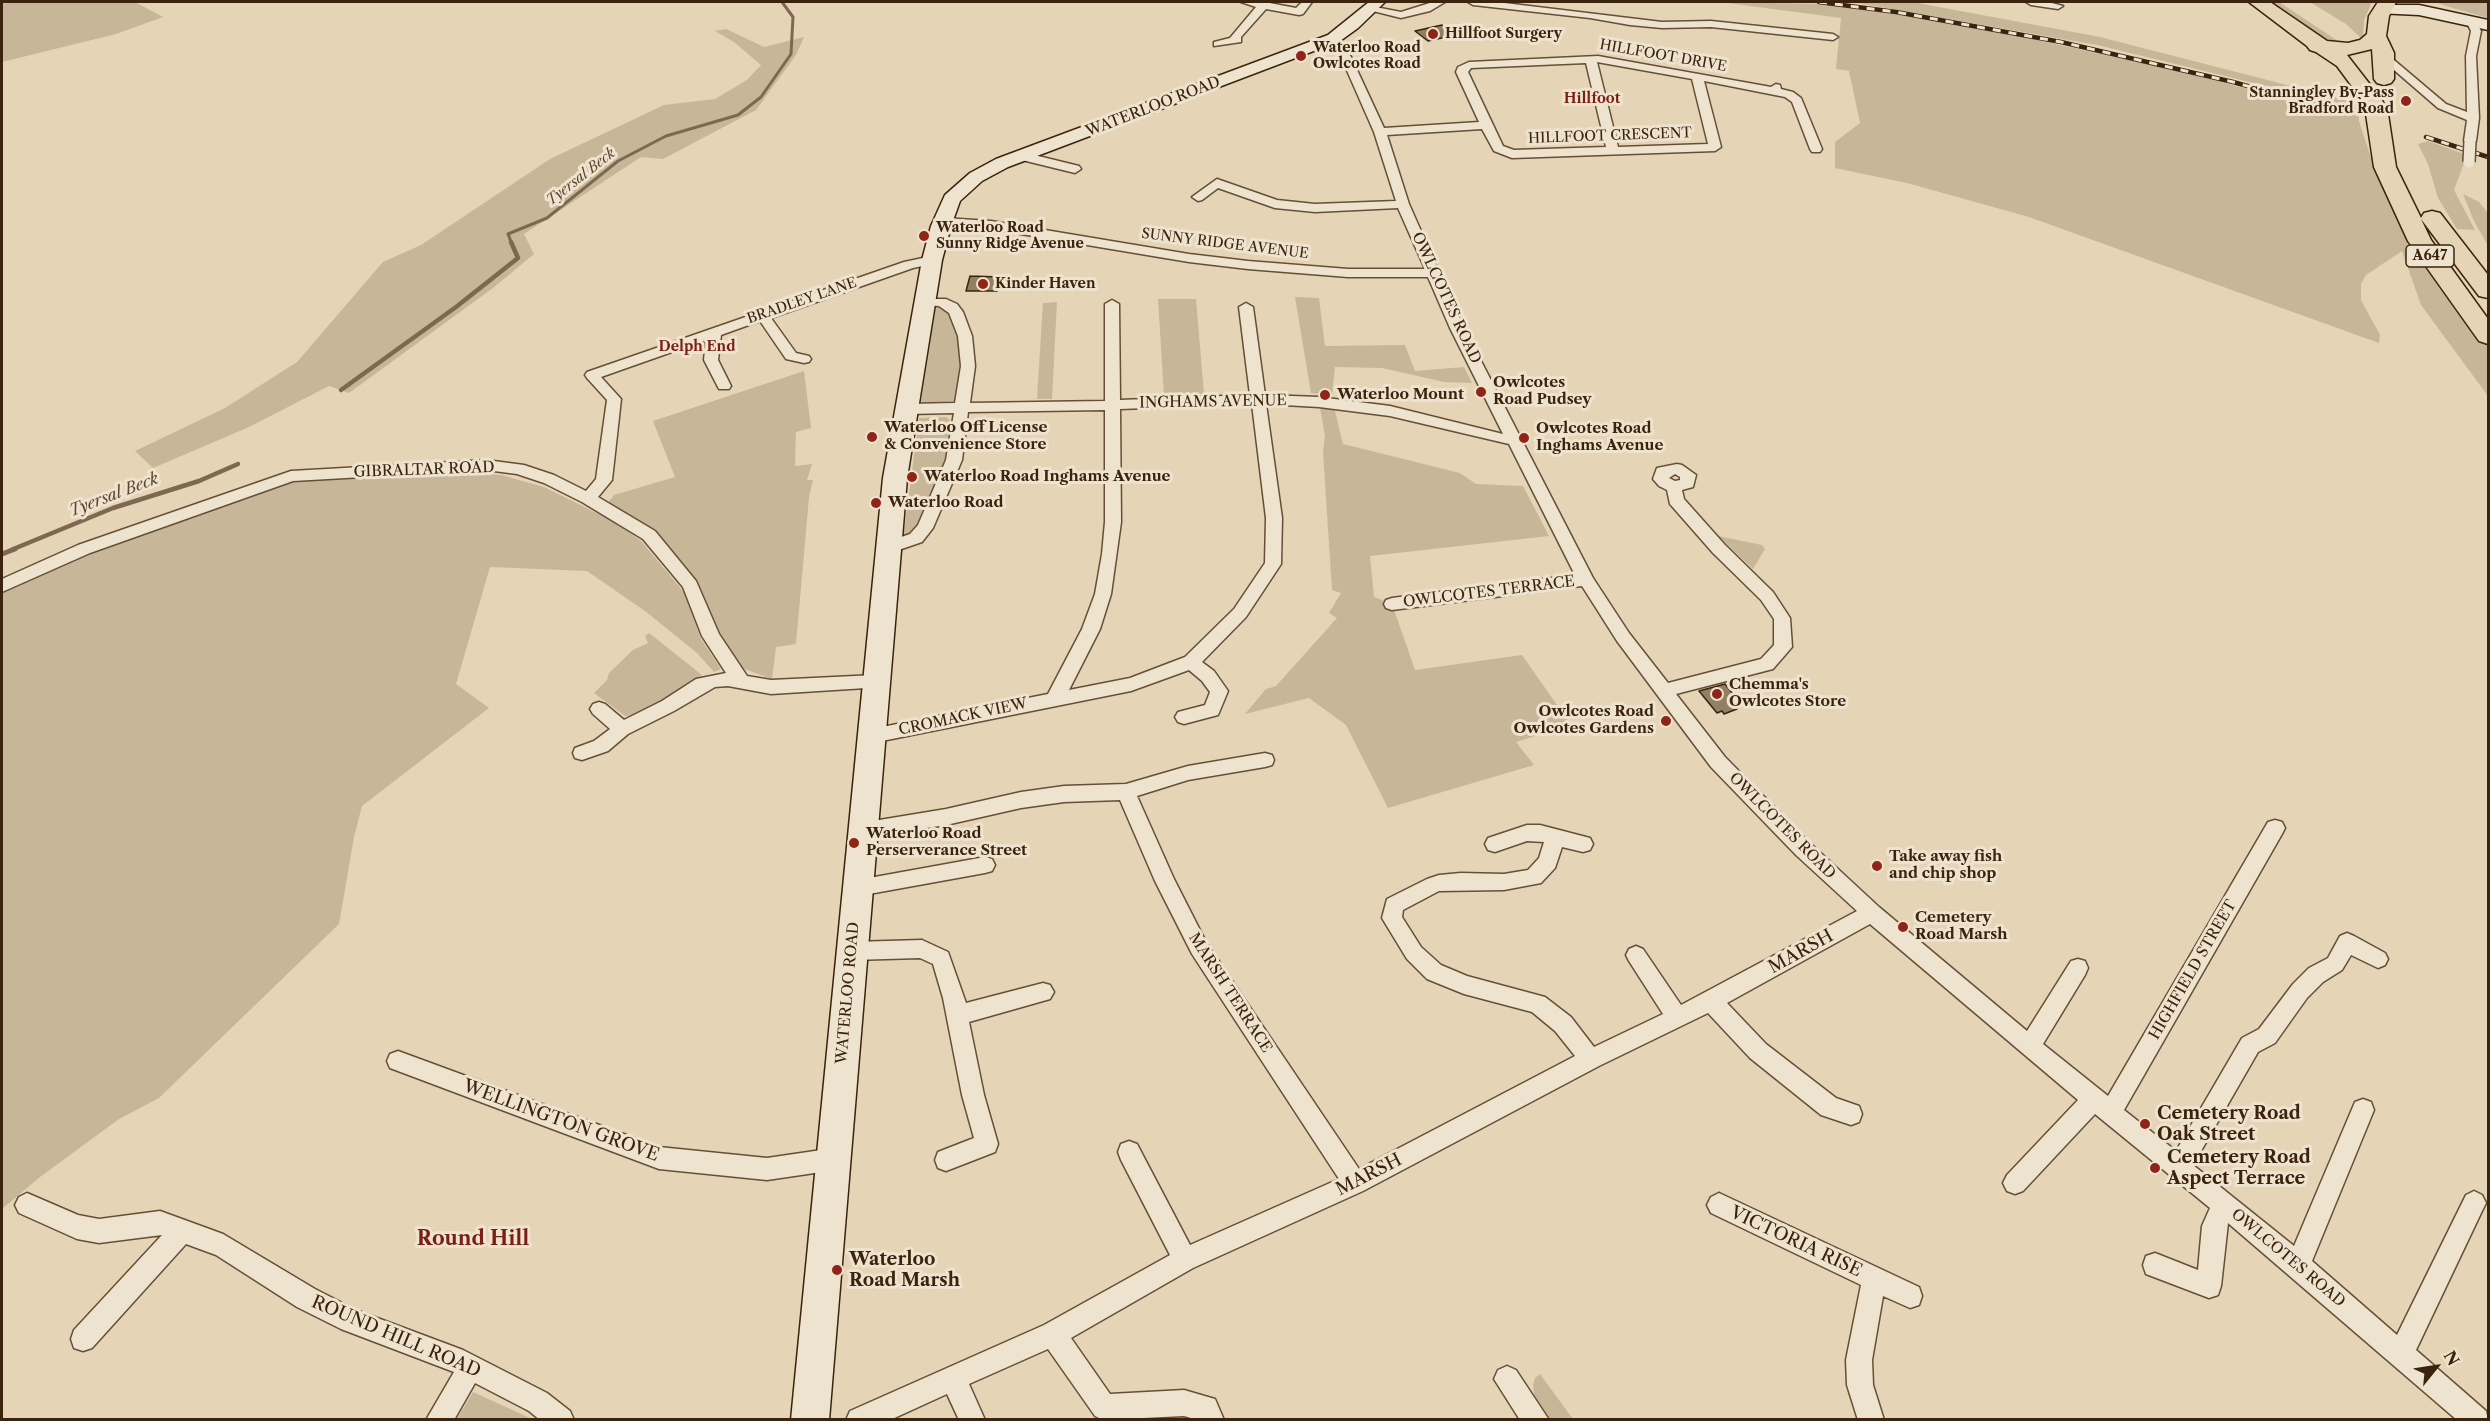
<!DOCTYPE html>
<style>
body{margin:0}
#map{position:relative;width:2490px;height:1421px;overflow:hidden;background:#e5d4b5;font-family:"Libre Caslon Text",serif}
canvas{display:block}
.frame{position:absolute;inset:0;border:3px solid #3b230d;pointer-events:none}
.north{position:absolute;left:2406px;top:1337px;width:60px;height:60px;-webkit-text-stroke:4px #eee3cf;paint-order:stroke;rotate:60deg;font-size:16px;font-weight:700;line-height:24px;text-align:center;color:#3b230d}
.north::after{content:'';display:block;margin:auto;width:21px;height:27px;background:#3b230d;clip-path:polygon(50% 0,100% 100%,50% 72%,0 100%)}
</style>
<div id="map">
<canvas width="2490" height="1421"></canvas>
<div class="frame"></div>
<div class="north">N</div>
</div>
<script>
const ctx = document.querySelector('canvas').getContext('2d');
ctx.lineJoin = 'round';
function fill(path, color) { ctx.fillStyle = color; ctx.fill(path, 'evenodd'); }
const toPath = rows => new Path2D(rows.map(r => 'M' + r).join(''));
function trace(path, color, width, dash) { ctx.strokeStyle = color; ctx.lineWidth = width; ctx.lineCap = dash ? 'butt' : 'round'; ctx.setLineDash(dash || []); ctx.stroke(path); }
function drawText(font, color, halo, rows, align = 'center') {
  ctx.font = font + ' "Libre Caslon Text",serif'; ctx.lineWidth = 6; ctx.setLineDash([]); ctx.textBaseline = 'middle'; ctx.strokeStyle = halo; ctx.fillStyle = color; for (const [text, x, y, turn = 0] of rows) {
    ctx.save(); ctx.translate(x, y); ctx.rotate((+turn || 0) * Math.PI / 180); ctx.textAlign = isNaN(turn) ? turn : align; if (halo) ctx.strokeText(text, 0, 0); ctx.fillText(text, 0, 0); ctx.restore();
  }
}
const green = toPath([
 [2,2,135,2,163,17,116,34,2,62],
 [1720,2,1821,4,1889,13,2005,33,2184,72,2344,115,2343,108,2266,86,2097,45,1852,2,1912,2,2100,37,2357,103,2359,121,2373,164,2411,249,2420,249,2436,276,2488,344,2488,396,2421,305,2402,251,2366,275,2361,284,2361,300,2380,335,2379,343,2029,217,1907,183,1835,168,1835,142,1860,123,1849,71,1836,69,1841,18],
 [2267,2,2279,2,2341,43,2326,40,2301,26,2300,21,2289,13],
 [2310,2,2372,2,2364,20,2363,37,2362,39,2346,24],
 [2435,2,2488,2,2488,18,2446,6],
 [726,29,764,47,804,37,796,55,756,110,663,159,641,157,524,234,534,254,493,288,349,393,329,386,249,427,153,468,135,451,225,408,297,362,383,262,421,245,550,159,664,105,715,99,747,80,761,65,734,42,715,31],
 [2428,141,2467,155,2454,190,2475,230,2457,229,2438,198,2428,164,2418,144],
 [2463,194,2479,202,2488,213,2488,246,2474,221],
 [1295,297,1319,298,1325,346,1405,345,1415,371,1464,367,1472,383,1444,382,1382,368,1335,367,1332,395,1311,393],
 [1158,299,1196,299,1204,394,1164,396],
 [1057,302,1052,399,1037,399,1043,303],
 [936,306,947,308,958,327,962,369,957,401,952,403,921,403],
 [804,371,811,428,796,432,795,466,812,464,807,480,813,480,809,497,796,644,776,647,772,679,728,663,690,585,649,535,604,508,614,495,675,477,653,421],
 [1319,402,1333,403,1343,444,1460,473,1476,484,1523,486,1549,536,1370,556,1374,597,1392,604,1415,670,1522,655,1571,725,1516,742,1534,765,1388,808,1346,725,1309,698,1245,714,1266,689,1276,686,1337,618,1329,613,1341,593,1332,590,1323,452,1325,436],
 [946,417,951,421,944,468,917,529,903,539,919,418],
 [450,471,501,475,544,487,611,520,641,541,684,592,701,639,721,669,714,672,697,653,645,611,587,571,490,567,456,684,489,708,362,806,354,837,339,924,159,1098,119,1119,40,1177,2,1209,2,591,58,563,275,484,315,478,367,479],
 [1718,536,1762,545,1765,549,1753,569],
 [649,633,702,675,668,698,633,715,625,716,594,693,607,680,609,673,633,650,648,643,645,636],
 [1540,1374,1573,1419,1547,1419,1534,1395,1533,1385,1535,1378],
 [473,1392,532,1419,457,1419]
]);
const streamFar2 = toPath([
 [512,244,508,234,547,218,618,161,666,136,738,115,761,97,791,54,793,17,782,2]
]);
const streamFar1 = toPath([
 [341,390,456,307,518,258,511,242],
 [11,550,113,508,199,481,238,464]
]);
const stream = toPath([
 [2,554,15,549]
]);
const building = toPath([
 [1442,25,1455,35,1428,41,1415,31,1442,25],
 [970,276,1000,277,997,291,966,291,970,276],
 [1725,684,1737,699,1731,701,1737,709,1724,714,1722,711,1717,713,1699,691,1725,684]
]);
const street = toPath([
 [1241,2,1264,2,1296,8,1302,2,1312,2,1303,14,1299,15,1266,9,1241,37,1241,42,1214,46,1214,42,1230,38,1256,7,1241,2],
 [1433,2,1445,2,1430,11,1401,18,1365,9,1370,6,1401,12,1433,2],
 [1468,2,1496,2,1662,22,1711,21,1833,34,1838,37,1833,40,1711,27,1662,28,1630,25,1590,18,1473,5,1468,2],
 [2026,2,2048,2,2063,6,2058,9,2031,5,2026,2],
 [2471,18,2475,19,2481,31,2476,56,2479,118,2476,141,2470,145,2464,141,2467,120,2438,108,2379,57,2380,55,2388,55,2446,104,2467,112,2466,56,2471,31,2466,21,2471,18],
 [1334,35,1338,36,1351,57,1384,128,1479,122,1456,72,1458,67,1469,62,1598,56,1771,87,1776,84,1780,85,1781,89,1793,92,1801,98,1822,149,1820,152,1812,152,1810,149,1792,102,1785,97,1704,81,1721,147,1715,151,1512,158,1494,151,1482,129,1387,135,1409,204,1464,328,1593,578,1629,633,1668,683,1761,659,1774,645,1774,619,1761,600,1713,553,1670,504,1667,490,1659,486,1653,479,1657,468,1677,464,1682,465,1696,475,1693,487,1682,490,1684,499,1725,545,1773,592,1790,618,1792,647,1773,669,1676,694,1725,757,1810,843,1879,907,2027,1031,2071,961,2078,959,2085,961,2088,968,2085,975,2043,1044,2108,1096,2268,822,2275,820,2282,822,2285,828,2282,834,2124,1110,2176,1151,2242,1038,2259,1029,2293,984,2309,968,2328,958,2340,936,2347,933,2354,936,2385,953,2388,959,2385,965,2378,968,2351,955,2342,970,2323,982,2307,998,2275,1043,2258,1052,2193,1165,2294,1246,2355,1102,2363,1099,2371,1102,2374,1110,2312,1261,2397,1335,2466,1195,2474,1191,2482,1195,2486,1203,2482,1211,2416,1350,2486,1411,2488,1420,2457,1420,2228,1223,2221,1286,2218,1295,2209,1298,2146,1274,2143,1265,2146,1256,2155,1253,2198,1270,2202,1226,2210,1208,2095,1114,2023,1191,2015,1194,2007,1191,2003,1183,2007,1175,2078,1100,1870,924,1727,1003,1766,1044,1836,1098,1859,1106,1862,1114,1859,1122,1851,1125,1821,1115,1750,1058,1708,1013,1599,1066,1363,1191,1193,1268,1071,1338,1110,1394,1184,1390,1215,1399,1224,1420,1198,1420,1184,1416,1103,1420,1095,1416,1048,1349,969,1384,985,1420,959,1420,947,1394,890,1420,846,1420,850,1411,1044,1325,1170,1255,1121,1160,1118,1152,1121,1144,1129,1141,1137,1144,1190,1245,1339,1179,1192,954,1155,881,1120,800,1064,802,1021,808,946,825,862,838,855,836,852,830,855,824,946,809,1021,792,1064,786,1126,784,1188,766,1265,753,1272,755,1274,760,1272,765,1265,767,1188,780,1137,796,1174,879,1206,942,1359,1169,1575,1056,1555,1031,1532,1012,1464,994,1427,979,1407,959,1382,918,1387,899,1427,879,1439,875,1461,873,1504,874,1528,870,1539,858,1544,842,1527,841,1495,852,1488,850,1485,844,1488,838,1527,825,1540,825,1590,838,1593,844,1590,850,1583,852,1562,847,1555,868,1541,883,1504,890,1439,891,1403,910,1402,917,1421,947,1441,965,1467,976,1545,997,1571,1017,1594,1047,1663,1014,1629,961,1626,955,1629,949,1636,946,1643,949,1681,1005,1857,911,1796,855,1711,767,1617,641,1582,586,1392,610,1386,608,1384,604,1386,600,1392,598,1575,575,1509,444,1390,416,1319,407,1266,404,1282,518,1281,564,1246,617,1202,662,1214,671,1228,691,1218,715,1184,724,1178,722,1175,717,1178,712,1205,705,1210,692,1202,681,1189,670,1131,691,872,743,866,741,863,736,866,731,872,729,1048,694,1082,629,1095,594,1102,554,1105,522,1105,410,968,412,962,460,933,528,922,542,890,553,884,551,882,547,884,543,910,534,918,525,946,460,954,413,908,414,901,409,908,404,955,403,961,366,958,336,949,313,939,306,920,305,918,302,920,299,946,299,957,304,963,312,972,336,975,366,970,403,1105,401,1105,304,1112,300,1119,304,1120,400,1250,395,1239,307,1246,303,1253,307,1265,395,1319,397,1390,406,1503,434,1450,328,1428,277,1348,277,1248,269,1189,262,991,229,943,226,937,222,943,218,991,221,1189,254,1248,261,1348,269,1425,269,1398,208,1315,212,1275,208,1218,188,1202,200,1198,201,1192,197,1217,179,1277,200,1315,204,1396,201,1374,132,1341,57,1329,38,1334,35],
 [1597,62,1692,79,1708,144,1618,147,1597,62],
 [1586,63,1606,147,1514,150,1503,146,1468,72,1471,68,1586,63],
 [1252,404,1266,518,1265,563,1234,609,1185,657,1130,678,1069,690,1100,629,1111,594,1121,522,1120,409,1252,404],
 [1675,474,1680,477,1680,480,1675,481,1669,478,1675,474],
 [1022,152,1079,166,1081,169,1075,173,1018,159,1018,153,1022,152],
 [932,256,937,257,939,260,937,263,913,268,771,318,796,353,809,356,811,359,809,362,804,363,786,359,760,321,721,335,718,360,731,386,729,389,719,389,704,360,706,340,601,377,621,399,612,480,598,497,655,531,696,581,719,634,747,676,771,680,876,675,882,677,885,682,882,687,771,694,728,686,715,687,674,711,628,734,608,751,582,760,575,758,573,753,575,748,594,741,610,729,593,714,590,709,593,704,599,702,605,704,624,720,662,701,696,679,726,673,702,636,683,587,643,539,582,502,544,483,517,474,486,470,293,481,90,553,2,592,2,579,78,545,291,471,486,460,524,465,554,475,586,491,596,479,607,400,587,378,585,375,587,372,904,262,932,256],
 [985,857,992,859,995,865,992,871,985,873,858,896,851,894,848,888,851,882,858,880,985,857],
 [922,940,948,952,966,1003,1043,983,1050,985,1054,992,1050,999,1043,1001,969,1022,984,1095,998,1144,995,1152,946,1171,938,1168,935,1160,938,1152,974,1138,962,1095,943,998,933,964,920,958,852,960,845,957,842,951,845,945,852,942,922,940],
 [398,1051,659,1147,767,1158,835,1148,843,1151,846,1159,843,1167,835,1170,767,1180,659,1169,390,1068,387,1061,390,1054,398,1051],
 [27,1193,78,1215,99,1219,160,1211,223,1234,315,1289,356,1310,463,1350,547,1393,570,1411,574,1420,540,1420,529,1411,475,1383,454,1420,426,1420,454,1372,341,1329,297,1307,216,1255,186,1244,92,1348,83,1351,74,1348,71,1339,74,1330,162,1235,99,1243,77,1239,19,1213,15,1205,19,1197,27,1193],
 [1719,1193,1919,1287,1922,1296,1919,1305,1910,1308,1883,1296,1872,1360,1873,1385,1884,1420,1858,1420,1847,1385,1846,1360,1861,1285,1711,1213,1707,1205,1711,1197,1719,1193],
 [1507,1366,1516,1370,1549,1420,1520,1420,1494,1379,1498,1370,1507,1366]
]);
const secondary = toPath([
 [1369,2,1385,2,1358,28,1340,41,1008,167,982,181,960,201,951,226,942,260,907,478,829,1420,791,1420,883,478,922,260,931,226,945,195,970,173,996,159,1328,35,1369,2],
 [2382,5,2419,5,2488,20,2488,30,2419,15,2377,13,2374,10,2382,5]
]);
const highway = toPath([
 [2249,2,2270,2,2327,41,2348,43,2360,40,2367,34,2369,16,2378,2,2396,2,2389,16,2386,36,2394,53,2394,79,2391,83,2384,85,2377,83,2374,79,2372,49,2347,55,2382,100,2388,114,2396,167,2421,218,2424,213,2432,211,2440,213,2488,275,2488,298,2479,296,2421,219,2431,240,2488,319,2488,344,2479,341,2408,241,2374,167,2366,114,2362,100,2337,66,2316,52,2310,50,2307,46,2249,2]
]);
const rail = toPath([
 [1819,2,1896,12,2061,42,2233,82,2341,112],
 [2426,137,2488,157]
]);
const streetBridge = toPath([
 [2469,162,2470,141]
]);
const markers = [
 [1433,34,6,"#8f2418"],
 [1301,56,6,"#8f2418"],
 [2406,101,6,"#8f2418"],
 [924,236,6,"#8f2418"],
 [983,284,6,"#8f2418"],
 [1481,392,6,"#8f2418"],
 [1325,395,6,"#8f2418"],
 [872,437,6,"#8f2418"],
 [1524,438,6,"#8f2418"],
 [912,477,6,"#8f2418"],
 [876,503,6,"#8f2418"],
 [1717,694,6,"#8f2418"],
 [1666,721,6,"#8f2418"],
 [854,843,6,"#8f2418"],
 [1877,866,6,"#8f2418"],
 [1903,927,6,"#8f2418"],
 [2145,1124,6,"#8f2418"],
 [2155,1168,6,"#8f2418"],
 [837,1270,6,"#8f2418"]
];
const farPoinames = [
 ["Hillfoot Surgery",1445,34],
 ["Waterloo Road",1313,48],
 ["Owlcotes Road",1313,64],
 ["Stanningley By-Pass",2394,93,"right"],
 ["Bradford Road",2394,109,"right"],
 ["Waterloo Road",936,228],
 ["Sunny Ridge Avenue",936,244],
 ["Kinder Haven",995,284]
];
const farStreetnames = [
 ["HILLFOOT DRIVE",1663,56,10],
 ["HILLFOOT CRESCENT",1610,136,-2],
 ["SUNNY RIDGE AVENUE",1225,244,7],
 ["BRADLEY LANE",802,301,-19]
];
const farNeighbourhoodnames = [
 ["Hillfoot",1592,99],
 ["Delph End",697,347]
];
const farWaternames = [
 ["Tyersal Beck",581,177,-38]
];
const shields = [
 [2430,256,48]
];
const shieldNames = [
 ["A647",2430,256]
];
const streetNames = [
 ["WATERLOO ROAD",1153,107,-21],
 ["OWLCOTES ROAD",1446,298,65],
 ["INGHAMS AVENUE",1213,402,-1],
 ["GIBRALTAR ROAD",424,470,-2],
 ["OWLCOTES TERRACE",1489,592,-7],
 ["CROMACK VIEW",963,717,-12],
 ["OWLCOTES ROAD",1782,826,45],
 ["HIGHFIELD STREET",2193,970,-60],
 ["WATERLOO ROAD",848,993,-85],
 ["MARSH TERRACE",1230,993,57],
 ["OWLCOTES ROAD",2288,1258,40]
];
const poiNames = [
 ["Owlcotes",1493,383],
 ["Road Pudsey",1493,400],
 ["Waterloo Mount",1337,395],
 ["Waterloo Off License",884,428],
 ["& Convenience Store",884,445],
 ["Owlcotes Road",1536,429],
 ["Inghams Avenue",1536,446],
 ["Waterloo Road Inghams Avenue",924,477],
 ["Waterloo Road",888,503],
 ["Chemma's",1729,685],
 ["Owlcotes Store",1729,702],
 ["Owlcotes Road",1654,712,"right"],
 ["Owlcotes Gardens",1654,729,"right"],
 ["Waterloo Road",866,834],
 ["Perserverance Street",866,851],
 ["Take away fish",1889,857],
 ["and chip shop",1889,874],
 ["Cemetery",1915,918],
 ["Road Marsh",1915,935]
];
const waterNames = [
 ["Tyersal Beck",114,495,-21]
];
const nearStreetnames = [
 ["MARSH",1801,952,-29],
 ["WELLINGTON GROVE",561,1121,20],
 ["MARSH",1369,1175,-27],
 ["VICTORIA RISE",1796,1242,25],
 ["ROUND HILL ROAD",396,1337,23]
];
const nearPoinames = [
 ["Cemetery Road",2157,1114],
 ["Oak Street",2157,1135],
 ["Cemetery Road",2167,1158],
 ["Aspect Terrace",2167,1179],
 ["Waterloo",849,1260],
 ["Road Marsh",849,1281]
];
const nearNeighbourhoodnames = [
 ["Round Hill",473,1239]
];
fill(green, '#c8b698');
trace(streamFar2, '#7e6950', 3);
trace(streamFar1, '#7e6950', 4.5);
trace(stream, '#7e6950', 5);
fill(building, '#937f64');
trace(building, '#3b230d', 1.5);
trace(street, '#664f37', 3);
trace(secondary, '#3b230d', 3);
trace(highway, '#3b230d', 3);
fill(street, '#eee3cf');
fill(secondary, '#eee3cf');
fill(highway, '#e5d4b5');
trace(rail, '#3b230d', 4.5);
trace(rail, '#eee3cf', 3, [8]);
trace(streetBridge, '#664f37', 14, []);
trace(streetBridge, '#eee3cf', 11);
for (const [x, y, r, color] of markers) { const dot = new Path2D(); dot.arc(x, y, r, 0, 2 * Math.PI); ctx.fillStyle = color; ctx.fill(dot); trace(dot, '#eee3cf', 2); }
drawText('bold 14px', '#3b230d', '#eee3cf', farPoinames, 'left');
drawText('14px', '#3b230d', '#eee3cf', farStreetnames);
drawText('bold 14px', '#7a1f14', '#eee3cf', farNeighbourhoodnames);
drawText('italic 14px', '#5d462e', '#eee3cf', farWaternames);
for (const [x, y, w] of shields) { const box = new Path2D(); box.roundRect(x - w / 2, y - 11, w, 22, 4.5); ctx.fillStyle = '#eee3cf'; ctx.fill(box); trace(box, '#3b230d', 1.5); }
drawText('bold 14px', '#3b230d', null, shieldNames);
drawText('15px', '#3b230d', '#eee3cf', streetNames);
drawText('bold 15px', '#3b230d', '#eee3cf', poiNames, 'left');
drawText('italic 16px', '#5d462e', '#eee3cf', waterNames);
drawText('18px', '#3b230d', '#eee3cf', nearStreetnames);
drawText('bold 18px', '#3b230d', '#eee3cf', nearPoinames, 'left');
drawText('bold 20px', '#7a1f14', '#eee3cf', nearNeighbourhoodnames);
</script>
